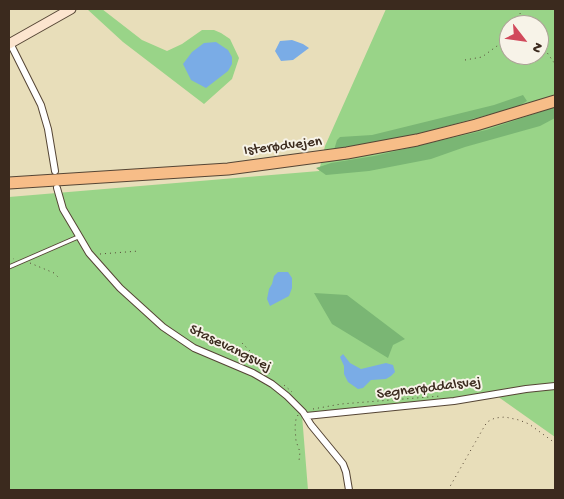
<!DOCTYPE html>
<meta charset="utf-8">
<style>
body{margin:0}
#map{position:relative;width:564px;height:499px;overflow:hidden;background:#e8deba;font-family:"Gochi Hand",sans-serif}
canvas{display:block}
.frame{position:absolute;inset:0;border:10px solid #3b2a1e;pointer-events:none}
.north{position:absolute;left:499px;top:15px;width:50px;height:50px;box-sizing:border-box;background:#f7f3e8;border:1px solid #aca397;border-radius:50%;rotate:120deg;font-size:14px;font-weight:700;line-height:20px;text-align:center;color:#3b2a1e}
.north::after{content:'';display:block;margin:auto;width:18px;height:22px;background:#d1495b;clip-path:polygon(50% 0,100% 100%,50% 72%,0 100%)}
</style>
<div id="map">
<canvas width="564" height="499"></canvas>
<div class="frame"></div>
<div class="north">N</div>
</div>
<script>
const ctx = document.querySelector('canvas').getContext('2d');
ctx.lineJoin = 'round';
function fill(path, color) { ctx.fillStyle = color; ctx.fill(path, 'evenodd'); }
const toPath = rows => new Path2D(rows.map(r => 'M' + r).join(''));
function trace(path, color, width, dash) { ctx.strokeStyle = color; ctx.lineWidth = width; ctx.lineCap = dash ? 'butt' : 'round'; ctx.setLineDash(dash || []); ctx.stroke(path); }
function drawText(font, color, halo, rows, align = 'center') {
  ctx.font = font + ' "Gochi Hand",sans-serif'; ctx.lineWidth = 4; ctx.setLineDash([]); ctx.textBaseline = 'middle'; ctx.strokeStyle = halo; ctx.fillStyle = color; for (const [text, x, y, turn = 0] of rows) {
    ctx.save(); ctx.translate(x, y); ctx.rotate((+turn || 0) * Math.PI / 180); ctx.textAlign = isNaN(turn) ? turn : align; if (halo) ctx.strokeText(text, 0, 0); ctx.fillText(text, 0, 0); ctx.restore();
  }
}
const green = toPath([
 [87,9,102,9,142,40,167,51,182,44,202,30,214,30,221,33,230,39,239,58,232,79,204,104,123,42],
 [386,9,555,9,555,437,497,396,302,415,308,490,9,490,9,197,319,171,325,146],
 [509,25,539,25,539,55,509,55]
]);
const forest = toPath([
 [523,95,527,101,517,107,417,134,334,150,337,140,340,137,372,135,494,105],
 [555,107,555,118,540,126,465,147,431,159,369,171,326,175,316,168,331,163,374,156,486,130],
 [314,293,347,295,405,339,393,345,388,358,332,324]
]);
const water = toPath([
 [292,40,303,44,309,48,293,60,281,61,275,51,280,41],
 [216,42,228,50,232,57,232,64,228,71,206,88,191,80,183,64,192,52,204,43],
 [278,272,288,272,292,278,292,288,289,296,270,306,267,299,269,289,272,284,274,276],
 [343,354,350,363,361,369,386,363,393,365,395,372,391,376,386,379,371,380,363,388,358,389,348,382,344,374,344,366,340,357]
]);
const path = toPath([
 [517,9,528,25],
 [539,41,555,64],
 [465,60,482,57,497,46,509,43],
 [100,254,139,251],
 [9,257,14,259],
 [30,263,54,273,58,277],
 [242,343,257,358,271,376],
 [284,385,292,392],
 [313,409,341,404,441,396],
 [298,415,296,419,295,427,296,441,300,452,299,461],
 [448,490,484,427,487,422,495,418,505,417,519,420,529,424,555,443]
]);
const lane = toPath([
 [9,267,78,237]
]);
const street = toPath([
 [10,43,41,105,48,129,55,171],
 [57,188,63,209,79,236,89,253,120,288,163,327,194,348,253,373,272,384,287,396,303,412,311,425,343,464,346,472,349,490],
 [306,416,454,401,526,389,555,386]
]);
const secondary = toPath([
 [9,44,71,9]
]);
const highway = toPath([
 [9,183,228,169,347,153,417,140,476,125,555,101]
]);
const streetNames = [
 ["Isterødvejen",283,147,-7],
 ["Stasevangsvej",230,349,26],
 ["Segnerøddalsvej",429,389,-7]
];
fill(green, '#99d488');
fill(forest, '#7ab674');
fill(water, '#7aace6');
trace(lane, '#554535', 5);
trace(street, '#554535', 8);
trace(secondary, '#554535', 11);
trace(highway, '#554535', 13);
trace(path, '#554535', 1, [1, 4]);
trace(lane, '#fff', 3);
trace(street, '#fff', 6);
trace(secondary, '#fce5cf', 9);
trace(highway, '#f7bd88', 11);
drawText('15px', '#3b2a1e', '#f7f3e8', streetNames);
</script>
